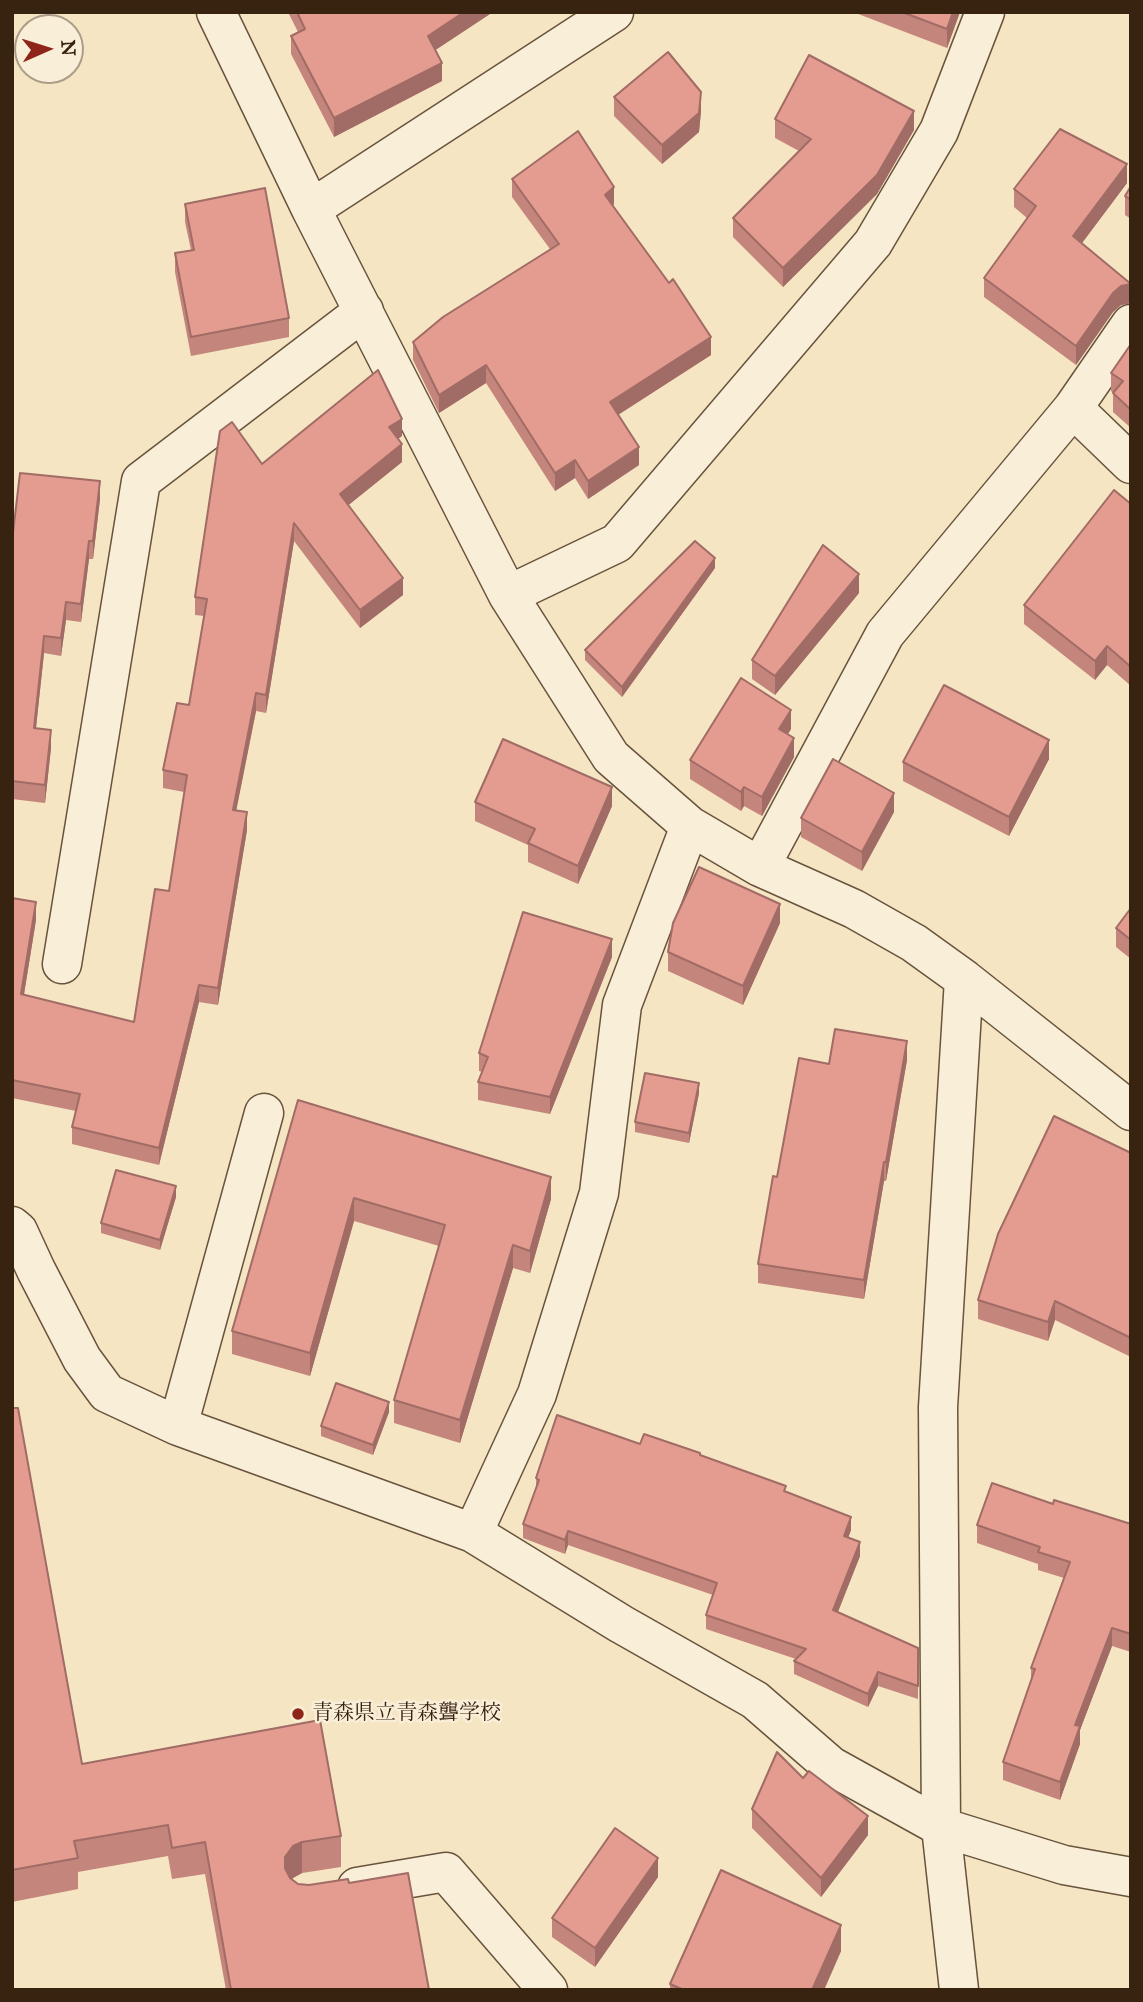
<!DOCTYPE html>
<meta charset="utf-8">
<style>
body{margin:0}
#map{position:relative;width:1143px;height:2002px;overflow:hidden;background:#f6e5c3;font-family:"IM FELL Great Primer",serif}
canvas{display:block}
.frame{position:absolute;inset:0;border:14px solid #382210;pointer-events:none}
.north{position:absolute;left:14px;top:14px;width:70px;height:70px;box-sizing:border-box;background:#f9eed8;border:2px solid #ac9c88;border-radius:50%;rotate:87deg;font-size:19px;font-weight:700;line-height:28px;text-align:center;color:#382210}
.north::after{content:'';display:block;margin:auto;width:24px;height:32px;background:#8f2418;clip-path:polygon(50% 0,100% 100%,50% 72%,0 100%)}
</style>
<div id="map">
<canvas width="1143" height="2002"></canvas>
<div class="frame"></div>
<div class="north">N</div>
</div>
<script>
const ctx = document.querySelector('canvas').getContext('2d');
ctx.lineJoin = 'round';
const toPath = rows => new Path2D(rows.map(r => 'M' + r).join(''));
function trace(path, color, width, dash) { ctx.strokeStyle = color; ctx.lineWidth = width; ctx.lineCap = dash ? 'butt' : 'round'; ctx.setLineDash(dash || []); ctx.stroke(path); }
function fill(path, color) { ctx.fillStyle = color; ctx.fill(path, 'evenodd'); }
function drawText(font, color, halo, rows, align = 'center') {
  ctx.font = font + ' "IM FELL Great Primer","Noto Serif JP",serif'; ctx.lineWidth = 5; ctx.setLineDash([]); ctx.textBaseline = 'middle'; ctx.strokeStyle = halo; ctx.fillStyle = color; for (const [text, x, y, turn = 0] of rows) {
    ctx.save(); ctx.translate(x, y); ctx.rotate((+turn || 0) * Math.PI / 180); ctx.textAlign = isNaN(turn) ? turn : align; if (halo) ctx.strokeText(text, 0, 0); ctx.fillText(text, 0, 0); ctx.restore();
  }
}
const minor = toPath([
 [216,12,311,209,508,595,611,757,690,826,760,867,854,909,914,943,964,979,1131,1111],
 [311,209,614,12],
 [1073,408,1131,464],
 [508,595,617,543,873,243,939,131,985,12],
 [760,867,885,634,1073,408,1131,324],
 [62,964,141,481,364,311],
 [12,1226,18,1231,36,1270,82,1359,107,1393,178,1426,473,1533,621,1624,755,1700,831,1766,941,1827,1064,1865,1131,1877],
 [178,1426,264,1113],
 [473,1533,537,1394,599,1193,622,1005,690,826],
 [357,1887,446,1872,548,1990],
 [959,1990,941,1827,938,1407,964,979]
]);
const wall = toPath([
 [288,12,493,12,435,50,442,81,334,137,291,54,291,36,298,32],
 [853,12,960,12,947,48],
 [614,97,701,111,699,132,662,164,614,116],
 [775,119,914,130,877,194,783,287,733,237,733,218,799,151,775,138],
 [512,179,614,204,613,206,711,355,618,415,639,465,588,499,575,478,555,491,486,383,439,413,413,360,413,342,550,249,512,197],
 [1127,183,1082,243,1131,303,1121,305,1113,312,1076,365,984,297,984,278,1027,218,1014,207,1014,189],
 [1131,186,1131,219,1125,215,1125,196],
 [185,204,289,318,289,337,191,356,175,272,175,253,191,250,185,222],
 [1131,344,1131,428,1113,412,1113,393,1111,391,1111,373],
 [402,436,398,439,402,462,348,505,403,595,360,628,294,541,266,713,256,711,236,810,247,830,218,1005,199,1002,159,1165,72,1144,72,1127,76,1111,12,1098,12,898,36,920,24,995,134,1022,169,891,184,792,163,788,163,770,189,705,204,616,195,615,195,597,262,464],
 [100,499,93,559,89,559,81,622,66,620,61,656,44,653,36,728,51,748,45,803,12,799,12,541],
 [1131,504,1131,686,1107,665,1095,680,1024,624,1024,605],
 [715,568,622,697,585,660,585,650],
 [859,593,775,695,752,679,752,660],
 [791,729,788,734,794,757,762,816,744,806,741,811,690,779,690,760],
 [1049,759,1009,836,903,781,903,762],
 [475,802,612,806,578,884,528,862,528,845,475,821],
 [894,812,862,871,801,837,801,818],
 [1131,908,1131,959,1116,947,1116,928],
 [780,923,743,1005,668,971,668,952],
 [612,957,550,1114,478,1100,478,1082,482,1072,479,1071,479,1053],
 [907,1060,886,1181,884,1181,864,1299,758,1283,758,1264,777,1177,829,1064],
 [699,1093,689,1143,635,1132,635,1122],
 [298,1100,551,1199,530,1273,513,1268,460,1443,394,1423,394,1400,439,1246,354,1221,310,1376,232,1354,232,1331],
 [1131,1153,1131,1357,1055,1320,1048,1341,978,1319,978,1300],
 [176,1197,160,1250,101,1233,101,1223],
 [12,1408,82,1764,341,1836,341,1867,302,1873,293,1878,292,1879,298,1884,309,1885,349,1883,429,1990,226,1990,205,1874,172,1879,168,1856,78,1872,78,1889,12,1902],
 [389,1412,373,1455,321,1436,321,1426],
 [640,1444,700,1455,786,1492,851,1530,848,1538,860,1556,838,1612,918,1648,918,1699,878,1686,868,1707,794,1674,794,1661,796,1659,706,1629,706,1615,713,1595,568,1545,565,1554,523,1538,523,1524,536,1489,536,1478],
 [1053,1504,1131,1524,1131,1652,1112,1646,1080,1730,1080,1744,1060,1800,1003,1780,1003,1762,1031,1680,1031,1668,1064,1578,1038,1570,1038,1564,977,1543,977,1525],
 [803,1778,868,1835,821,1897,752,1828,752,1809],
 [658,1877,595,1967,552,1937,552,1918],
 [841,1951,824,1990,670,1990,670,1984]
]);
const shadedWall = toPath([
 [464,12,493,12,428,55,428,36],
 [953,12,960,12,947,48,947,29],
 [442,63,442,81,334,137,334,118],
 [701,92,701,111,699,132,662,164,662,145],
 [914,111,914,130,877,194,783,287,783,268],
 [1127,164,1127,183,1073,255,1073,236],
 [614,187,614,204,605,212,605,195],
 [1131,284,1131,303,1121,305,1113,312,1076,365,1076,346,1113,293,1121,286],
 [711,337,711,355,610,420,610,402],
 [486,365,486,383,439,413,439,395],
 [402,419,402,436,389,445,389,427],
 [402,444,402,462,340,512,340,494],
 [639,447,639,465,588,499,588,481],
 [575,460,575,478,555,491,555,473],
 [100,481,100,499,93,559,93,541],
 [294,523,294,541,266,713,266,695],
 [89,541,89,559,81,622,81,604],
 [715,558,715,568,622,697,622,687],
 [859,574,859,593,775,695,775,676],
 [403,578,403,595,360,628,360,610],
 [66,602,66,620,61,656,61,638],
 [44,636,44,653,34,746,34,728],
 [1107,646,1107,665,1095,680,1095,661],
 [256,693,256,711,233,827,233,810],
 [791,710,791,729,779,748,779,729],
 [51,730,51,748,45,803,45,785],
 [794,738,794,757,762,816,762,797],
 [1049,740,1049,759,1009,836,1009,817],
 [612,787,612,806,578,884,578,866],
 [744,787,744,806,741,811,741,792],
 [894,793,894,812,862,871,862,852],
 [247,812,247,830,218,1005,218,988],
 [36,902,36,920,21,1012,21,994],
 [780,904,780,923,743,1005,743,986],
 [612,939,612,957,550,1114,550,1097],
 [199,985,199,1002,159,1165,159,1148],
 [907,1041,907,1060,886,1181,886,1162],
 [699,1083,699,1093,689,1143,689,1133],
 [884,1162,884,1181,864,1299,864,1280],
 [551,1177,551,1199,530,1273,530,1251],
 [176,1186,176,1197,160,1250,160,1240],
 [354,1198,354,1221,310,1376,310,1353],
 [513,1245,513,1268,460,1443,460,1420],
 [1055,1301,1055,1320,1048,1341,1048,1322],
 [389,1402,389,1412,373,1455,373,1445],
 [851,1517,851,1530,844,1549,844,1536],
 [568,1531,568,1545,565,1554,565,1540],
 [860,1542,860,1556,833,1624,833,1610],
 [1112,1628,1112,1646,1080,1730,1080,1744,1060,1800,1060,1782,1075,1725],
 [878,1672,878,1686,868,1707,868,1694],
 [868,1816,868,1835,821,1897,821,1878],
 [302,1842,302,1873,293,1878,285,1888,285,1857,293,1846],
 [658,1858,658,1877,595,1967,595,1948],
 [841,1925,841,1951,824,1990,812,1990]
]);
const building = toPath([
 [297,12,464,12,428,36,442,63,334,118,291,36,305,29,297,12],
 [902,12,953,12,947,29,902,12],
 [668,52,701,92,699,113,662,145,614,97,668,52],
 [809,55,914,111,877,175,783,268,733,218,811,139,775,119,809,55],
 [1060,129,1127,164,1073,236,1131,284,1121,286,1113,293,1076,346,984,278,1036,206,1014,189,1060,129],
 [578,131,614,187,605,195,669,283,673,279,711,337,610,402,639,447,588,481,575,460,555,473,486,365,439,395,413,342,443,317,559,244,512,179,578,131],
 [1131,186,1131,200,1125,196,1131,186],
 [265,188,289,318,191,337,175,253,194,250,185,204,265,188],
 [1131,344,1131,410,1113,393,1123,381,1111,373,1131,344],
 [378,370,402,419,389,427,402,444,340,494,403,578,360,610,294,523,266,695,256,693,233,810,247,812,218,988,199,985,159,1148,72,1127,80,1094,12,1080,12,898,36,902,21,994,134,1022,155,889,169,891,187,775,163,770,177,703,189,705,207,599,195,597,220,431,232,422,262,464,378,370],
 [20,473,100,481,93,541,89,541,81,604,66,602,61,638,44,636,34,728,51,730,45,785,12,781,12,541,20,473],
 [1114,490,1131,504,1131,667,1107,646,1095,661,1024,605,1114,490],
 [695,541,715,558,622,687,585,650,695,541],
 [823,545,859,574,775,676,752,660,823,545],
 [741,678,791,710,779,729,794,738,762,797,744,787,741,792,690,760,741,678],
 [944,685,1049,740,1009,817,903,762,944,685],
 [503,739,612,787,578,866,528,843,535,829,475,802,503,739],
 [833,759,894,793,862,852,801,818,833,759],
 [699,867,780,904,743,986,668,952,673,923,699,867],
 [1131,908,1131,940,1116,928,1131,908],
 [523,912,612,939,550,1097,478,1082,488,1057,479,1053,523,912],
 [835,1029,907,1041,886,1162,884,1162,864,1280,758,1264,773,1176,777,1177,799,1058,829,1064,835,1029],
 [645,1073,699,1083,689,1133,635,1122,645,1073],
 [298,1100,551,1177,530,1251,513,1245,460,1420,394,1400,445,1225,354,1198,310,1353,232,1331,298,1100],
 [1054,1116,1131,1153,1131,1184,1130,1186,1131,1187,1131,1338,1055,1301,1048,1322,978,1300,998,1234,1054,1116],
 [116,1170,176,1186,160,1240,101,1223,116,1170],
 [336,1383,389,1402,373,1445,321,1426,336,1383],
 [12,1408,18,1408,82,1764,320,1720,341,1836,302,1842,293,1846,285,1857,285,1868,290,1878,298,1884,309,1885,348,1879,349,1883,408,1873,429,1990,231,1990,205,1842,172,1848,168,1825,74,1841,78,1858,12,1870,12,1408],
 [557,1415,640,1444,644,1434,700,1453,700,1455,786,1486,784,1491,851,1517,844,1536,860,1542,833,1610,918,1648,918,1686,878,1672,868,1694,794,1661,806,1649,706,1615,717,1583,568,1531,565,1540,523,1524,539,1480,536,1478,557,1415],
 [992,1483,1053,1504,1054,1500,1131,1524,1131,1634,1112,1628,1075,1725,1080,1726,1060,1782,1003,1762,1035,1669,1031,1668,1070,1562,1038,1552,1040,1547,977,1525,992,1483],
 [777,1752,803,1778,809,1771,868,1816,821,1878,752,1809,777,1752],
 [615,1828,658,1858,595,1948,552,1918,615,1828],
 [721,1870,841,1925,812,1990,684,1990,670,1984,721,1870]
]);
const markers = [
 [298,1714,7,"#8f2418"]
];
const poiNames = [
 ["青森県立青森聾学校",312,1714]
];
trace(minor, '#68533d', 41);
trace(minor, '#f9eed8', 38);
fill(wall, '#c4857c');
fill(shadedWall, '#a06c65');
fill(building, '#e49b90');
trace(building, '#a06c65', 2);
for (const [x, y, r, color] of markers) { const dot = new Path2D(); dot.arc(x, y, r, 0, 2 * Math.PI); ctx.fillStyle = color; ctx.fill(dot); trace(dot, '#f9eed8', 2.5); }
drawText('21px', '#382210', '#f9eed8', poiNames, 'left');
</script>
